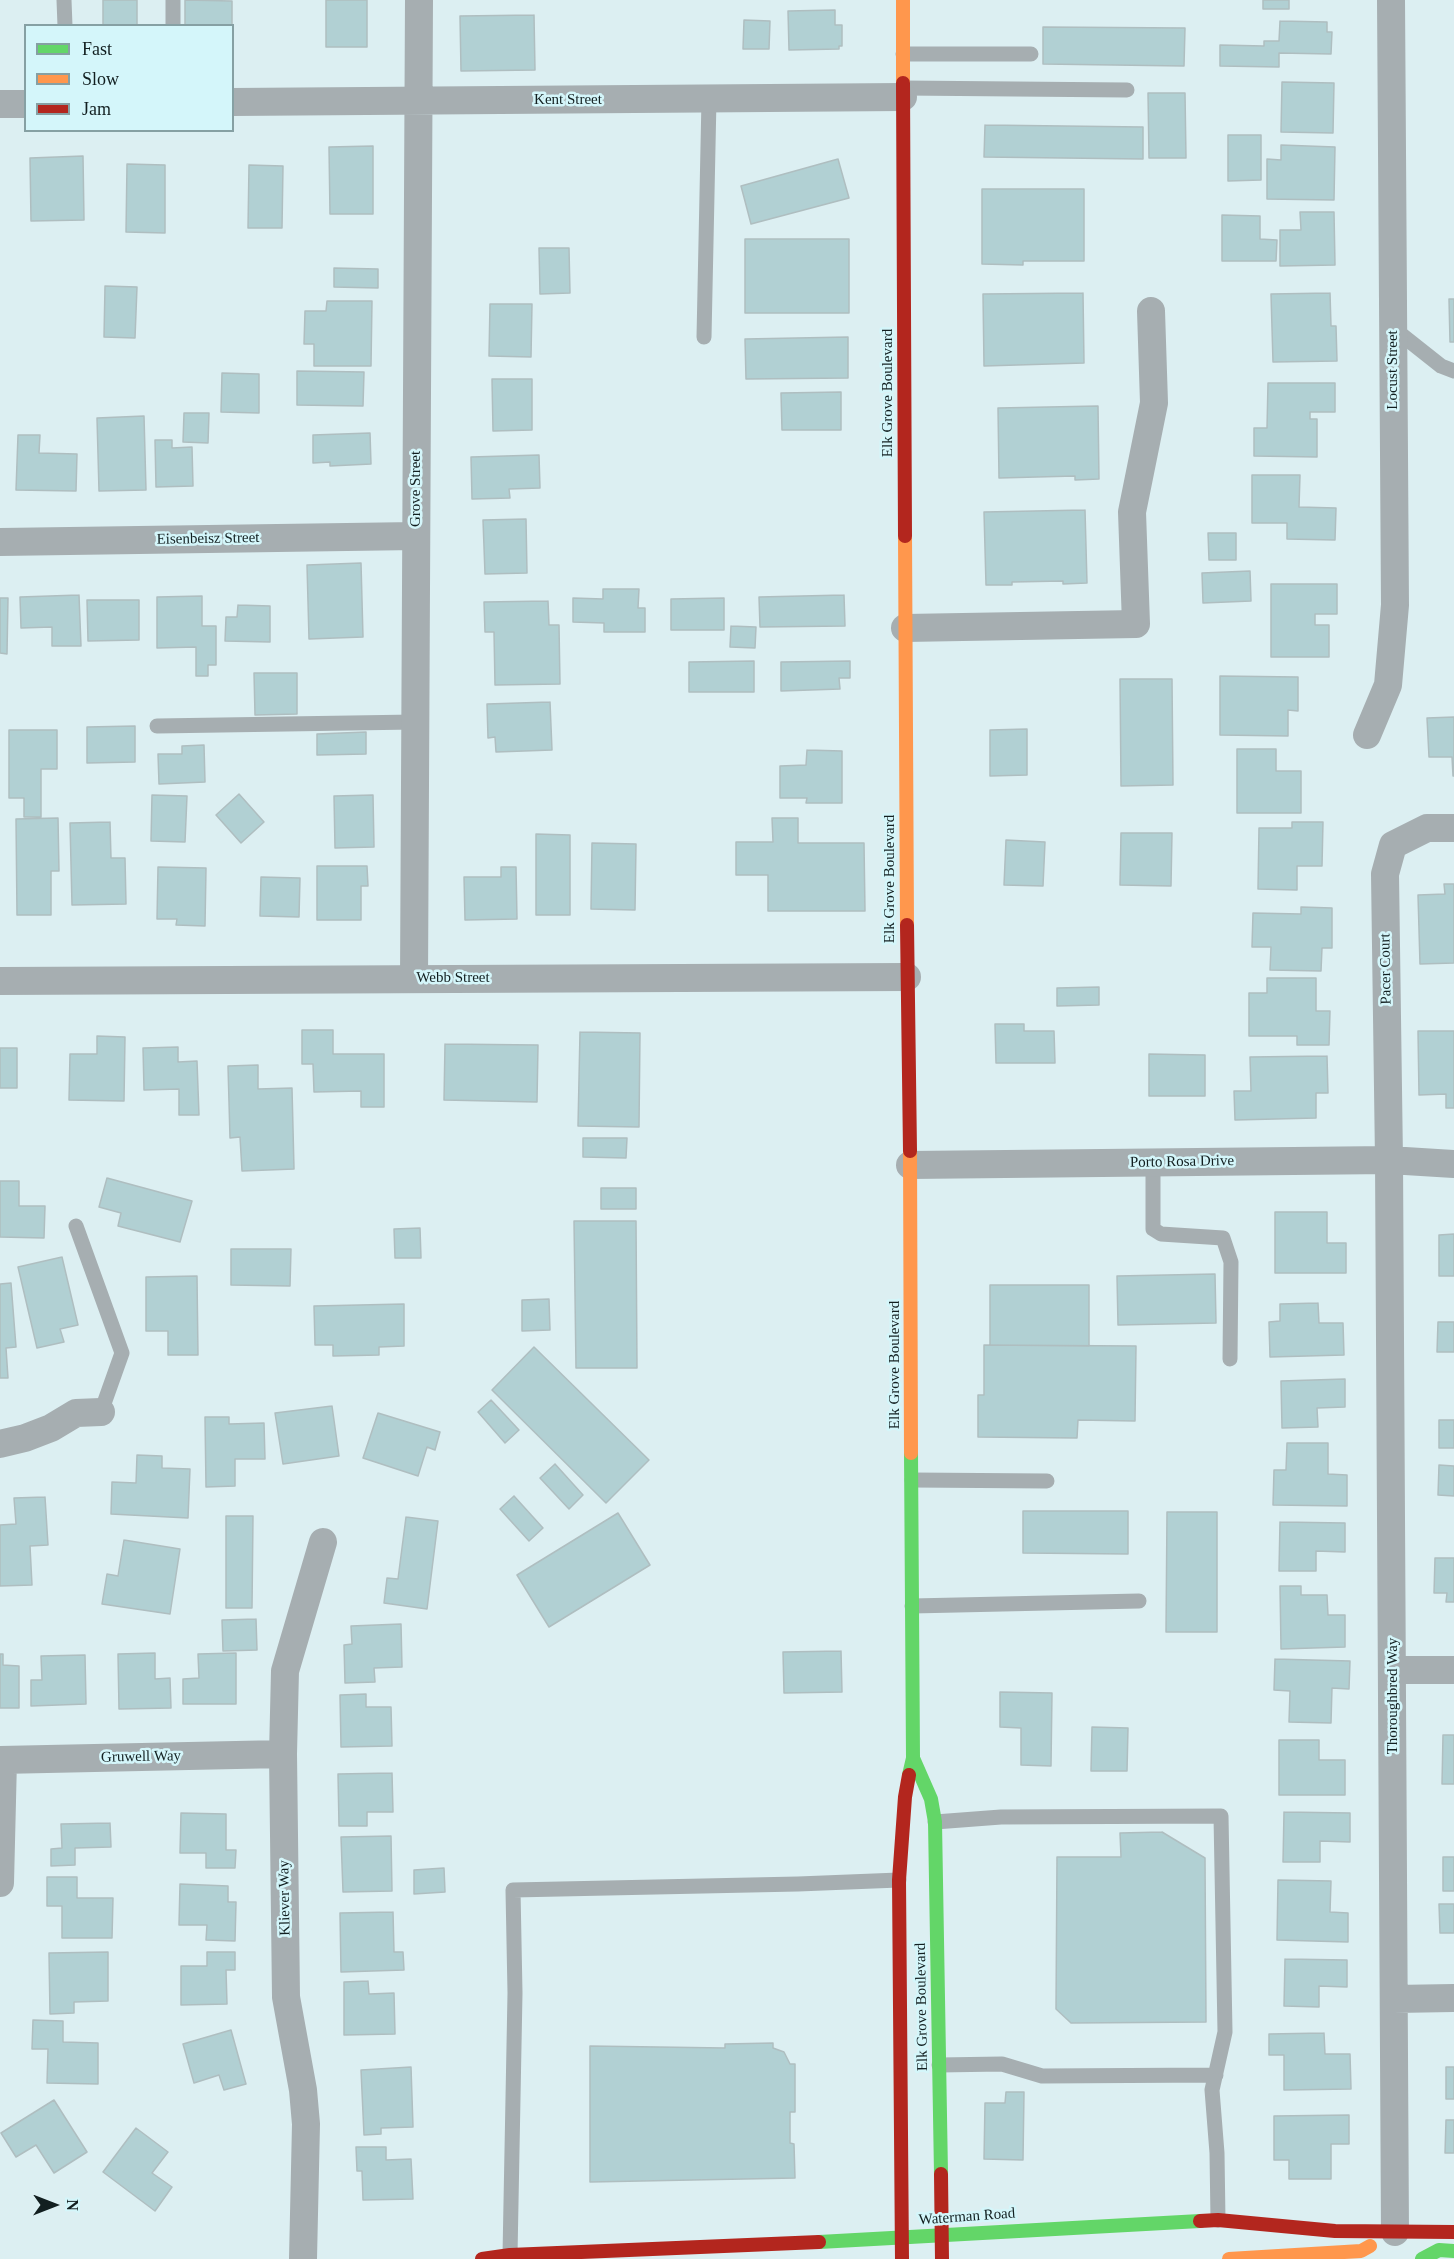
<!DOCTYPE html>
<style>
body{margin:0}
#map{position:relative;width:1454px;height:2259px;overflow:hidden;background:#dceff2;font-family:Georgia,serif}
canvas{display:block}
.legend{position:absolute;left:24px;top:24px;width:210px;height:108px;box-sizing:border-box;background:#d4f6fa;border:2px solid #86a0a3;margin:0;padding:8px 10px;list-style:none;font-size:18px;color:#121f20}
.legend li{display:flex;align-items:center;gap:12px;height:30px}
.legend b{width:30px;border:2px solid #86a0a3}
.north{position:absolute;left:24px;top:2175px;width:60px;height:60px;-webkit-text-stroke:4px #d4f6fa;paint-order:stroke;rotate:90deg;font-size:16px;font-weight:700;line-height:24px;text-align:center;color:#121f20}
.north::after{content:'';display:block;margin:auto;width:21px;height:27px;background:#121f20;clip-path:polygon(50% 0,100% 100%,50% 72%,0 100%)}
</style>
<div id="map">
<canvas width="1454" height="2259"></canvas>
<ul class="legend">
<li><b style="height:8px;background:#63d668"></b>Fast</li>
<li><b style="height:8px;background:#ff974d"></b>Slow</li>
<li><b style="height:8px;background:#b3261e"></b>Jam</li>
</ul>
<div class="north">N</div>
</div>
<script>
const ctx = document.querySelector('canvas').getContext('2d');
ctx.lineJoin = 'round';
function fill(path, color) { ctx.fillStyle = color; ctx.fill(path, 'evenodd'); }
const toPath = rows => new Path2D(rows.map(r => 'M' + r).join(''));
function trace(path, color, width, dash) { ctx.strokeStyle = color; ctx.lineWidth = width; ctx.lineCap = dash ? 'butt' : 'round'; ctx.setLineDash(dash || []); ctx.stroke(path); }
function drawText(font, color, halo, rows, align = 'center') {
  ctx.font = font + ' Georgia,serif'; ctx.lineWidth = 5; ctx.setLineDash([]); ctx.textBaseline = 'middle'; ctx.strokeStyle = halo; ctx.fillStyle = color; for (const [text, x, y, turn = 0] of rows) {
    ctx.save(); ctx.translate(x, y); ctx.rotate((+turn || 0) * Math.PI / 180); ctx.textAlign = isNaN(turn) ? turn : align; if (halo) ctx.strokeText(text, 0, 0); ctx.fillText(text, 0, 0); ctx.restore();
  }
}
const building = toPath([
 [103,0,137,0,137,26,103,26,103,0],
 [185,0,232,1,232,26,185,26,185,0],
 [326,0,367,0,367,47,326,47,326,0],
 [1263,0,1289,0,1289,9,1263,9,1263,0],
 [835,10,835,25,842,25,842,46,839,46,839,49,789,50,788,11,835,10],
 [534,15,535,70,461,71,460,16,534,15],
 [744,20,770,21,769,49,743,49,744,20],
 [1280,21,1327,22,1327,32,1332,32,1331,54,1279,53,1279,67,1220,66,1220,45,1264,46,1264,41,1279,41,1280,21],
 [1043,27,1185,28,1184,66,1043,64,1043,27],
 [1282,82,1334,83,1333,133,1281,132,1282,82],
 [1148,93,1185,93,1186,158,1149,158,1148,93],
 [985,125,1143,127,1143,159,984,157,985,125],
 [1228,135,1261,135,1261,180,1228,181,1228,135],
 [1281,145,1335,147,1334,200,1267,199,1267,159,1281,160,1281,145],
 [373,146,373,214,330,214,329,147,373,146],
 [83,156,84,220,31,221,30,158,83,156],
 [838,159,849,198,751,224,741,186,838,159],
 [127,164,165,165,165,233,126,232,127,164],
 [249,165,283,166,282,228,248,228,249,165],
 [982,189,1084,189,1084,261,1023,261,1023,265,982,264,982,189],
 [1300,212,1334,212,1335,265,1280,266,1280,230,1301,230,1300,212],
 [1222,215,1260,216,1260,239,1277,240,1276,261,1222,261,1222,215],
 [745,239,849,239,849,313,745,313,745,239],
 [539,248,569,248,570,293,540,294,539,248],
 [334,268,378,269,378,288,334,287,334,268],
 [105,286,137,287,135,338,104,337,105,286],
 [1083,293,1084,363,984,366,983,294,1083,293],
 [1330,293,1331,326,1336,326,1337,361,1273,362,1271,294,1330,293],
 [1449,299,1454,299,1454,342,1450,342,1449,299],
 [327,301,372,301,371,366,314,366,314,344,304,344,305,311,326,311,327,301],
 [490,304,532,304,531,357,489,356,490,304],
 [848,337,848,378,746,379,745,339,848,337],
 [297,371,364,372,363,406,297,405,297,371],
 [222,373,259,374,259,413,221,412,222,373],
 [492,379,532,379,532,430,493,431,492,379],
 [1268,383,1335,383,1335,412,1310,412,1310,419,1317,419,1317,457,1254,456,1254,428,1267,428,1268,383],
 [841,392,841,430,782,430,781,393,841,392],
 [1098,406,1099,479,1075,480,1075,476,999,478,998,408,1098,406],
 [184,413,209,413,208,443,183,442,184,413],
 [144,416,146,490,99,491,97,418,144,416],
 [370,433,371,464,330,466,330,462,313,463,313,435,370,433],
 [18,435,40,435,39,453,77,454,76,491,16,490,18,435],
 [155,440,172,440,172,448,192,447,193,486,156,487,155,440],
 [539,455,540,488,509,489,510,498,472,499,471,457,539,455],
 [1252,475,1300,475,1299,507,1336,508,1335,540,1287,539,1287,523,1252,523,1252,475],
 [1085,510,1087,583,1063,584,1063,581,1012,582,1012,585,986,585,984,512,1085,510],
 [526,519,527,573,485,574,483,520,526,519],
 [1208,533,1236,533,1236,560,1209,560,1208,533],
 [361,563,363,637,309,639,307,565,361,563],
 [1250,571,1251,601,1203,603,1202,573,1250,571],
 [1271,584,1337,584,1337,614,1315,614,1315,625,1329,625,1329,657,1271,657,1271,584],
 [603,589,639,589,638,608,645,608,645,632,604,632,604,623,573,622,573,598,603,599,603,589],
 [79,595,81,646,52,646,52,627,21,628,20,597,79,595],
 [844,595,845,626,760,627,759,597,844,595],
 [202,596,202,626,216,626,216,665,208,665,208,676,196,676,196,647,157,648,157,597,202,596],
 [0,598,8,598,7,654,0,653,0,598],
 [724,598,724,630,671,630,671,599,724,598],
 [87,600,139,600,139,640,88,641,87,600],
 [548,601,549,625,559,625,560,684,495,685,494,632,485,632,484,602,548,601],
 [238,605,270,606,270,642,225,641,226,617,237,617,238,605],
 [731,626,756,627,755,648,730,647,731,626],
 [754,661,754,692,689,692,689,662,754,661],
 [850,661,850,678,839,678,840,689,781,691,781,662,850,661],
 [254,673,297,673,297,714,255,715,254,673],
 [1220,676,1298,677,1298,711,1288,710,1288,736,1220,735,1220,676],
 [1120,679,1172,679,1173,785,1121,786,1120,679],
 [550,702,552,750,496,752,495,737,488,738,487,704,550,702],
 [1454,717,1454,776,1453,776,1452,757,1429,757,1427,718,1454,717],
 [135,726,135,762,87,763,87,727,135,726],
 [1027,729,1027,775,990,776,990,730,1027,729],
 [9,730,57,730,57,769,41,769,41,817,24,817,24,798,9,798,9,730],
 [366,732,366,754,317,755,317,734,366,732],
 [204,745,205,782,159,784,158,754,182,754,182,746,204,745],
 [1237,749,1276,749,1276,771,1301,771,1301,813,1237,813,1237,749],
 [807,750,842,751,842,803,806,803,807,798,780,798,780,766,806,765,807,750],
 [239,794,264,822,241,843,216,815,239,794],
 [152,795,187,796,185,842,151,841,152,795],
 [373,795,374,847,335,848,334,796,373,795],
 [58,818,59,871,51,871,51,915,17,915,16,819,58,818],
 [772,818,798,818,798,843,864,843,865,911,768,911,768,875,736,875,736,842,773,842,772,818],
 [110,822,111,858,125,858,126,904,72,905,70,823,110,822],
 [1292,822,1323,822,1322,866,1297,866,1297,890,1258,889,1259,828,1292,828,1292,822],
 [1121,833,1172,833,1171,886,1120,885,1121,833],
 [536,834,570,835,570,915,536,915,536,834],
 [1006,840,1045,842,1043,886,1004,885,1006,840],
 [592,843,636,844,635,910,591,909,592,843],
 [317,866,367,866,368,886,361,886,361,920,317,920,317,866],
 [158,867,206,868,205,926,176,925,177,919,157,919,158,867],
 [501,867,516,867,517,919,465,920,464,877,501,877,501,867],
 [261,877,300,878,299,917,260,916,261,877],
 [1444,884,1454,884,1454,963,1420,964,1418,895,1445,894,1444,884],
 [1301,907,1332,908,1332,948,1322,948,1321,971,1270,970,1271,947,1252,947,1253,913,1301,914,1301,907],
 [1267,978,1316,978,1316,1011,1330,1011,1329,1045,1297,1045,1297,1036,1249,1036,1249,993,1267,993,1267,978],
 [1099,987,1099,1005,1057,1006,1057,988,1099,987],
 [995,1024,1024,1024,1024,1031,1054,1031,1055,1063,996,1063,995,1024],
 [302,1030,333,1030,333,1054,384,1054,384,1107,361,1107,361,1091,314,1092,313,1064,302,1064,302,1030],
 [1418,1031,1454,1031,1454,1108,1446,1108,1446,1094,1419,1095,1418,1031],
 [580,1032,640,1033,639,1127,578,1126,580,1032],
 [97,1036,125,1037,124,1101,69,1100,70,1054,97,1054,97,1036],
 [445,1044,538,1045,537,1102,444,1100,445,1044],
 [178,1047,178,1062,197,1061,199,1115,179,1115,179,1089,144,1090,143,1048,178,1047],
 [0,1048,17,1048,17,1088,0,1088,0,1048],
 [1149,1054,1205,1055,1205,1096,1149,1096,1149,1054],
 [1327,1056,1328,1093,1316,1093,1316,1118,1235,1120,1234,1091,1251,1091,1250,1057,1327,1056],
 [258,1065,258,1089,292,1088,294,1169,242,1171,240,1137,230,1138,228,1066,258,1065],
 [583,1138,627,1138,626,1158,583,1157,583,1138],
 [107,1178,192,1201,180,1242,118,1226,121,1213,99,1207,107,1178],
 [0,1181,19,1181,19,1206,45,1206,44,1238,0,1237,0,1181],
 [601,1188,636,1188,636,1209,601,1209,601,1188],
 [1275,1212,1327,1212,1327,1243,1346,1243,1346,1273,1275,1273,1275,1212],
 [574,1221,636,1221,637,1368,576,1368,574,1221],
 [420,1228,421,1258,395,1258,394,1229,420,1228],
 [1454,1234,1454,1276,1439,1276,1439,1235,1454,1234],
 [231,1249,291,1249,290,1286,231,1285,231,1249],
 [62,1257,78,1325,60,1329,64,1342,37,1348,18,1267,62,1257],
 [1215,1274,1216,1323,1118,1325,1117,1276,1215,1274],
 [197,1276,198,1355,168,1355,168,1331,146,1331,146,1277,197,1276],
 [11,1283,16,1347,6,1348,8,1378,0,1378,0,1284,11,1283],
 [990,1285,1089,1285,1089,1346,990,1345,990,1285],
 [549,1299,550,1330,522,1331,522,1300,549,1299],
 [1318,1303,1319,1323,1343,1323,1344,1355,1270,1357,1269,1322,1280,1321,1280,1304,1318,1303],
 [404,1304,404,1346,379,1347,379,1355,333,1356,333,1345,315,1345,314,1306,404,1304],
 [1438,1322,1454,1322,1454,1352,1437,1352,1438,1322],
 [984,1345,1136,1346,1135,1421,1078,1420,1077,1438,978,1437,978,1395,984,1395,984,1345],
 [534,1347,649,1460,606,1503,492,1390,534,1347],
 [1345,1379,1345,1407,1317,1408,1318,1427,1282,1428,1281,1381,1345,1379],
 [491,1400,519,1430,505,1443,478,1412,491,1400],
 [332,1406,339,1456,283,1464,275,1413,332,1406],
 [378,1413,440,1432,435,1450,427,1447,418,1476,363,1458,378,1413],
 [205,1417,229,1417,229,1424,264,1423,265,1459,235,1459,235,1486,206,1487,205,1417],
 [1439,1420,1454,1420,1454,1448,1439,1448,1439,1420],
 [1287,1443,1328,1443,1328,1474,1347,1475,1347,1506,1273,1505,1274,1470,1286,1470,1287,1443],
 [137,1455,162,1456,162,1468,190,1469,188,1518,111,1514,112,1482,136,1483,137,1455],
 [555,1464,583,1495,569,1509,540,1478,555,1464],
 [1439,1465,1454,1466,1454,1496,1438,1495,1439,1465],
 [514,1496,543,1528,529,1541,500,1509,514,1496],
 [45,1497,48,1545,30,1546,32,1585,0,1586,0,1525,16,1524,14,1498,45,1497],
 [1023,1511,1128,1511,1128,1554,1023,1553,1023,1511],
 [1167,1512,1217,1512,1217,1632,1166,1632,1167,1512],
 [618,1513,650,1565,549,1627,517,1575,618,1513],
 [226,1516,253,1516,252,1608,226,1608,226,1516],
 [406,1517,438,1521,427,1609,384,1603,387,1578,398,1579,406,1517],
 [1280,1522,1345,1523,1345,1552,1316,1551,1316,1571,1279,1571,1280,1522],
 [124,1540,180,1549,170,1614,102,1604,107,1574,118,1576,124,1540],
 [1435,1558,1454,1558,1454,1602,1446,1602,1447,1593,1434,1593,1435,1558],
 [1280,1586,1301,1586,1301,1595,1327,1595,1328,1615,1345,1615,1345,1647,1281,1649,1280,1586],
 [256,1619,257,1650,223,1651,222,1620,256,1619],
 [401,1624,402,1667,374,1668,375,1682,345,1683,344,1645,352,1644,351,1626,401,1624],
 [841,1651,842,1692,784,1693,783,1652,841,1651],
 [155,1653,155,1679,170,1678,171,1708,119,1709,118,1654,155,1653],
 [236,1653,236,1704,183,1704,183,1679,199,1678,198,1654,236,1653],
 [0,1654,3,1654,3,1665,19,1666,19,1708,0,1708,0,1654],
 [85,1655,86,1704,31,1706,31,1680,42,1680,41,1656,85,1655],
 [1275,1659,1350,1661,1349,1689,1332,1688,1331,1723,1289,1722,1290,1691,1274,1690,1275,1659],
 [1000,1692,1052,1693,1051,1766,1021,1765,1021,1728,1000,1727,1000,1692],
 [366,1694,366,1707,391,1707,392,1746,341,1747,340,1695,366,1694],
 [1092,1727,1128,1728,1127,1771,1091,1771,1092,1727],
 [1443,1735,1454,1735,1454,1784,1442,1784,1443,1735],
 [1279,1740,1319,1740,1319,1760,1345,1760,1345,1795,1279,1795,1279,1740],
 [392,1773,393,1812,367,1812,367,1826,339,1826,338,1774,392,1773],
 [1284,1812,1350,1813,1350,1842,1320,1841,1320,1862,1283,1862,1284,1812],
 [181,1813,226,1814,226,1850,236,1850,235,1868,206,1868,206,1853,180,1853,181,1813],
 [110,1823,111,1847,75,1848,75,1865,51,1866,51,1849,62,1848,61,1824,110,1823],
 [1162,1832,1205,1858,1206,2022,1071,2023,1056,2009,1057,1857,1121,1857,1120,1833,1162,1832],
 [391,1836,392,1891,343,1892,341,1837,391,1836],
 [1443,1857,1454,1857,1454,1891,1443,1891,1443,1857],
 [444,1868,445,1892,414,1894,414,1870,444,1868],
 [47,1877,77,1877,77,1898,113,1898,112,1938,62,1938,62,1906,47,1906,47,1877],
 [1278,1880,1331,1881,1330,1912,1348,1913,1348,1942,1277,1940,1278,1880],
 [180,1884,228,1886,228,1902,236,1902,235,1941,206,1940,207,1925,179,1925,180,1884],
 [1439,1904,1454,1904,1454,1933,1440,1933,1439,1904],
 [393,1912,394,1952,403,1952,404,1970,341,1972,340,1913,393,1912],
 [108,1952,108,2001,74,2002,74,2013,50,2014,49,1953,108,1952],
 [207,1952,235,1952,235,1970,226,1970,227,2004,181,2005,181,1966,207,1966,207,1952],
 [1285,1959,1347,1960,1347,1987,1319,1986,1319,2007,1284,2006,1285,1959],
 [368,1981,369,1994,394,1993,395,2034,344,2035,344,1982,368,1981],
 [33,2020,63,2021,63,2042,98,2043,98,2084,47,2083,48,2049,32,2049,33,2020],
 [231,2030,246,2084,224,2090,219,2075,194,2083,183,2044,231,2030],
 [1324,2033,1325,2054,1350,2054,1351,2089,1284,2090,1284,2055,1269,2055,1269,2034,1324,2033],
 [773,2043,773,2048,784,2052,790,2064,795,2064,795,2112,790,2112,790,2143,794,2144,795,2178,590,2182,590,2046,725,2048,725,2044,773,2043],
 [411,2067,413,2127,381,2128,381,2134,364,2135,361,2070,411,2067],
 [1446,2067,1454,2067,1454,2099,1446,2099,1446,2067],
 [1006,2092,1024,2092,1023,2160,984,2159,985,2103,1005,2103,1006,2092],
 [54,2100,87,2152,54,2173,36,2145,16,2157,1,2133,54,2100],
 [1349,2115,1349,2144,1331,2144,1331,2179,1289,2179,1289,2160,1274,2160,1274,2116,1349,2115],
 [1446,2120,1454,2120,1454,2153,1445,2153,1446,2120],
 [136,2128,168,2152,152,2173,172,2187,155,2211,103,2172,136,2128],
 [356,2147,386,2147,386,2160,411,2159,413,2199,363,2200,362,2171,357,2171,356,2147]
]);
const lane = toPath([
 [64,0,65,26],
 [173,0,173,26],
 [903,54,1031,54],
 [903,88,1127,90],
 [1393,328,1441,366,1454,371],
 [704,337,709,99],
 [157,726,415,722],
 [1153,1162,1153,1229,1161,1234,1223,1238,1231,1262,1230,1359],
 [76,1226,122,1353,101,1412],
 [912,1480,1047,1481],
 [912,1606,1139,1601],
 [935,1822,1001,1817,1221,1816,1225,2032,1212,2090,1217,2153,1218,2220],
 [939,2065,1002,2064,1042,2076,1216,2075],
 [510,2255,515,1993,513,1890,798,1884,899,1880]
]);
const street = toPath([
 [232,102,903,97],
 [0,104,26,104],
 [0,542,416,536],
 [905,628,1136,624,1132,512,1154,403,1151,311],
 [1367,735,1388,685,1395,605,1391,0],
 [414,979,419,0],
 [0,981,907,977],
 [910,1165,1389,1160,1454,1164],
 [0,1444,25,1438,51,1428,76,1413,101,1412],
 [1393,1670,1454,1670],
 [0,1760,283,1754],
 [0,1883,3,1760],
 [1394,1999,1454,1998],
 [1395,2232,1389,1160,1385,874,1393,845,1427,828,1454,828],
 [303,2259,306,2124,303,2090,286,1997,283,1754,285,1671,323,1542]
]);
const fast = toPath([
 [913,1758,931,1799,935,1822,941,2174],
 [909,1775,913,1758,911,1453],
 [819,2242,1200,2221],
 [1422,2259,1439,2250,1454,2251]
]);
const slow = toPath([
 [903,0,903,83],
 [905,536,907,925],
 [910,1151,911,1453],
 [1229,2259,1361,2251,1370,2246]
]);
const jam = toPath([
 [903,83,905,536],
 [907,925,910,1151],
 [941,2174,942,2259],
 [1200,2221,1218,2220,1335,2231,1454,2232],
 [482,2259,510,2255,819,2242],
 [902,2259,899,1880,905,1797,909,1775]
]);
const streetNames = [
 ["Kent Street",568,100],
 ["Locust Street",1393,370,-90],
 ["Elk Grove Boulevard",888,393,-90],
 ["Grove Street",416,489,-90],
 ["Eisenbeisz Street",208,539,-1],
 ["Elk Grove Boulevard",890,879,-90],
 ["Pacer Court",1386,969,-91],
 ["Webb Street",453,978],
 ["Porto Rosa Drive",1182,1162,-1],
 ["Elk Grove Boulevard",895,1365,-90],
 ["Thoroughbred Way",1393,1696,-90],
 ["Gruwell Way",141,1757,-1],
 ["Kliever Way",285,1898,-91],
 ["Elk Grove Boulevard",922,2007,-91],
 ["Waterman Road",967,2217,-4]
];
fill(building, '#b1d0d3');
trace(building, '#afbec0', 1.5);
trace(lane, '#a6aeb1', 15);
trace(street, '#a6aeb1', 28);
trace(fast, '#63d668', 14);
trace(slow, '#ff974d', 14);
trace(jam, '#b3261e', 14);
drawText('15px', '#121f20', '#d4f6fa', streetNames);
</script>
